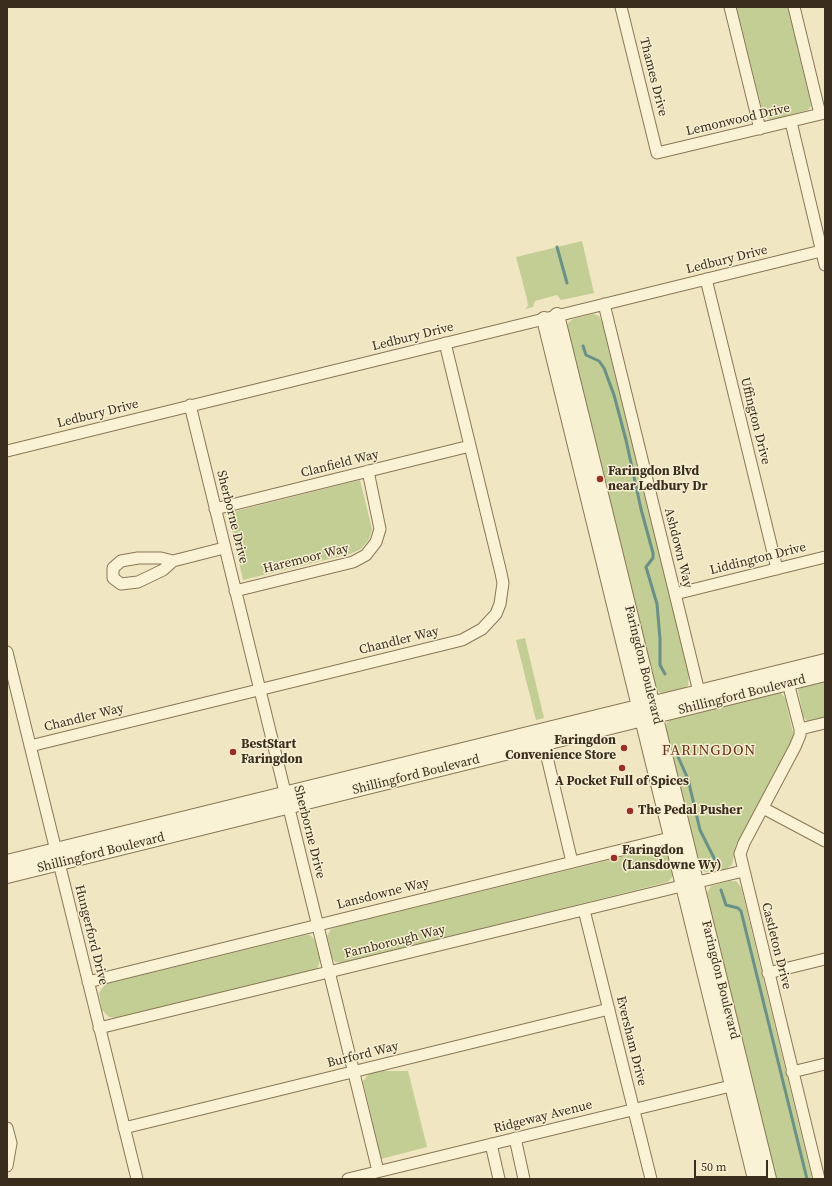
<!DOCTYPE html>
<style>
body{margin:0}
#map{position:relative;width:832px;height:1186px;overflow:hidden;background:#f0e6c1;font-family:"Source Serif 4",serif}
canvas{display:block}
.frame{position:absolute;inset:0;border:8px solid #392d1d;pointer-events:none}
.scale{position:absolute;left:694px;top:1160px;width:74px;height:18px;box-sizing:border-box;border:2px solid #392d1d;border-top:0;padding-left:5px;font-size:12px;line-height:14px;white-space:nowrap;color:#392d1d;-webkit-text-stroke:3px #f7efd1;paint-order:stroke}
</style>
<div id="map">
<canvas width="832" height="1186"></canvas>
<div class="frame"></div>
<div class="scale">50 m</div>
</div>
<script>
const ctx = document.querySelector('canvas').getContext('2d');
ctx.lineJoin = 'round';
function fill(path, color) { ctx.fillStyle = color; ctx.fill(path, 'evenodd'); }
const toPath = rows => new Path2D(rows.map(r => 'M' + r).join(''));
function trace(path, color, width, dash) { ctx.strokeStyle = color; ctx.lineWidth = width; ctx.lineCap = dash ? 'butt' : 'round'; ctx.setLineDash(dash || []); ctx.stroke(path); }
function drawText(font, color, halo, rows, align = 'center') {
  ctx.font = font + ' "Source Serif 4",serif'; ctx.lineWidth = 3; ctx.setLineDash([]); ctx.textBaseline = 'middle'; ctx.strokeStyle = halo; ctx.fillStyle = color; for (const [text, x, y, turn = 0] of rows) {
    ctx.save(); ctx.translate(x, y); ctx.rotate((+turn || 0) * Math.PI / 180); ctx.textAlign = isNaN(turn) ? turn : align; if (halo) ctx.strokeText(text, 0, 0); ctx.fillText(text, 0, 0); ctx.restore();
  }
}
const green = toPath([
 [736,7,788,7,810,100,811,106,808,110,772,120,764,117],
 [582,241,594,293,561,300,557,295,535,301,533,307,525,309,528,306,527,299,516,257],
 [593,314,599,316,602,322,689,675,688,685,684,690,662,694,655,689,566,328,569,322,573,319],
 [360,480,372,529,369,539,361,549,350,554,243,580,228,513],
 [525,638,544,718,536,720,516,640],
 [825,680,825,718,807,721,803,716,798,690,801,686],
 [780,692,785,698,794,737,736,845,732,865,726,869,705,872,698,866,665,727,666,724,670,719],
 [654,849,661,849,668,852,674,875,668,882,343,963,335,962,332,958,327,936,331,929,337,927],
 [730,881,736,881,741,887,812,1179,774,1179,706,894,711,886],
 [306,935,310,935,314,939,320,960,318,967,314,970,117,1018,109,1017,102,1010,99,993,102,988,106,984],
 [381,1071,408,1071,427,1147,381,1159,363,1081,369,1074]
]);
const stream = toPath([
 [557,247,567,283],
 [583,346,586,355,599,361,604,368,614,395,626,440,641,509,653,553,653,558,646,567,657,604,660,639,660,665,665,674],
 [675,750,688,779,700,830,716,862],
 [721,890,726,905,738,908,741,911,807,1179]
]);
const minor = toPath([
 [621,7,657,153,825,113],
 [730,7,760,129],
 [794,7,820,114],
 [791,122,825,265],
 [706,279,777,569],
 [604,304,701,700],
 [190,405,378,1171],
 [7,451,825,250],
 [215,509,470,446],
 [173,561,163,570,138,582,121,584,113,578,113,568,121,561,138,558,161,558,173,561,224,548],
 [235,591,353,562,366,555,376,542,380,529,368,471],
 [675,594,825,557],
 [7,652,137,1179],
 [786,675,800,729,825,723],
 [800,729,800,735,795,747,744,843,740,854,819,1179],
 [542,736,572,862],
 [30,746,450,643,462,640,482,629,496,614,500,604,503,583,501,573,445,343],
 [763,808,825,841],
 [584,910,651,1179],
 [768,973,825,959],
 [88,982,678,836],
 [99,1028,743,871],
 [792,1072,825,1064],
 [7,1128,11,1143,7,1166],
 [124,1128,609,1009],
 [515,1138,524,1179],
 [491,1144,499,1179],
 [348,1179,739,1084]
]);
const tertiary = toPath([
 [557,315,769,1179],
 [544,319,755,1179],
 [7,862,825,661],
 [7,876,825,674]
]);
const markers = [
 [600,479,4,"#9c2e25"],
 [624,748,4,"#9c2e25"],
 [233,752,4,"#9c2e25"],
 [622,768,4,"#9c2e25"],
 [630,811,4,"#9c2e25"],
 [614,858,4,"#9c2e25"]
];
const streetNames = [
 ["Thames Drive",653,77,76],
 ["Lemonwood Drive",738,120,-13],
 ["Ledbury Drive",727,260,-14],
 ["Ledbury Drive",413,337,-14],
 ["Ledbury Drive",98,414,-14],
 ["Uffington Drive",755,421,76],
 ["Clanfield Way",340,464,-14],
 ["Sherborne Drive",232,517,76],
 ["Ashdown Way",678,548,76],
 ["Haremoor Way",306,559,-14],
 ["Liddington Drive",758,559,-14],
 ["Chandler Way",399,641,-14],
 ["Faringdon Boulevard",643,665,76],
 ["Shillingford Boulevard",742,695,-14],
 ["Chandler Way",84,718,-14],
 ["Shillingford Boulevard",416,775,-14],
 ["Sherborne Drive",309,832,76],
 ["Shillingford Boulevard",101,853,-14],
 ["Lansdowne Way",383,894,-14],
 ["Hungerford Drive",91,935,76],
 ["Farnborough Way",395,942,-14],
 ["Castleton Drive",776,946,76],
 ["Faringdon Boulevard",720,980,76],
 ["Eversham Drive",631,1041,76],
 ["Burford Way",363,1055,-14],
 ["Ridgeway Avenue",543,1117,-14]
];
const poiNames = [
 ["Faringdon Blvd",608,472],
 ["near Ledbury Dr",608,487],
 ["Faringdon",616,741,"right"],
 ["Convenience Store",616,756,"right"],
 ["BestStart",241,745],
 ["Faringdon",241,760],
 ["A Pocket Full of Spices",622,782,"center"],
 ["The Pedal Pusher",638,811],
 ["Faringdon",622,851],
 ["(Lansdowne Wy)",622,866]
];
const quarterNames = [
 ["FARINGDON",709,751]
];
fill(green, '#c2ce94');
trace(stream, '#6a908a', 3);
trace(minor, '#8a7757', 13);
trace(tertiary, '#8a7757', 16);
trace(minor, '#faf2d4', 11);
trace(tertiary, '#faf2d4', 14);
for (const [x, y, r, color] of markers) { const dot = new Path2D(); dot.arc(x, y, r, 0, 2 * Math.PI); ctx.fillStyle = color; ctx.fill(dot); trace(dot, '#f7efd1', 1.5); }
drawText('13px', '#392d1d', '#f7efd1', streetNames);
drawText('bold 13px', '#392d1d', '#f7efd1', poiNames, 'left');
ctx.letterSpacing = '1px';
drawText('15px', '#68311a', '#f7efd1', quarterNames);
ctx.letterSpacing = '0px';
</script>
